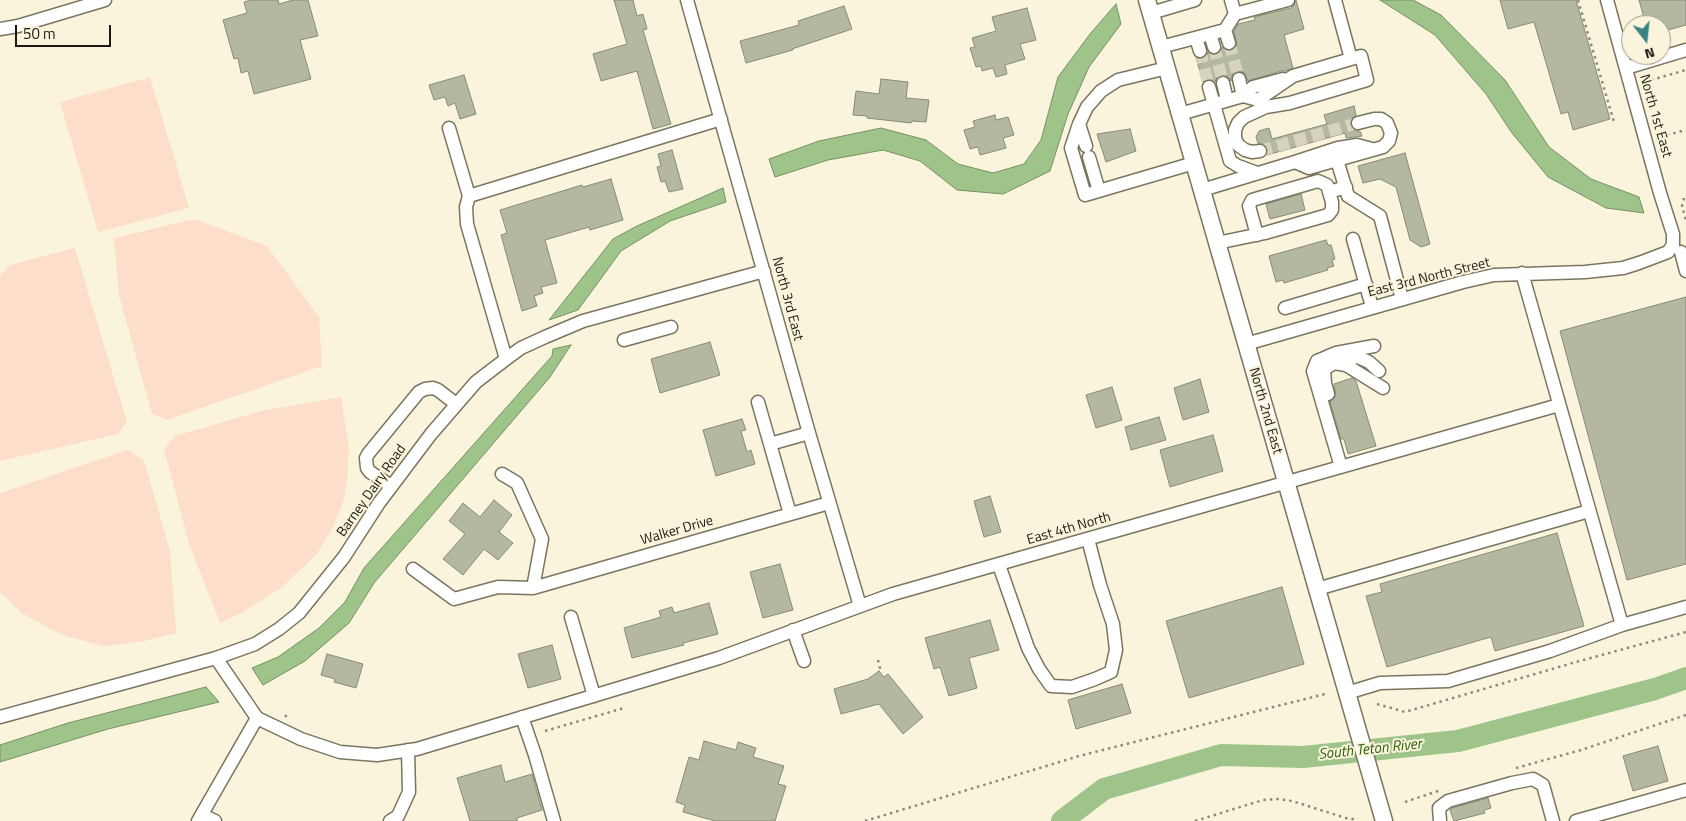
<!DOCTYPE html>
<style>
body{margin:0}
#map{position:relative;width:1686px;height:821px;overflow:hidden;background:#faf4dc;font-family:"Titillium Web",sans-serif}
canvas{display:block}
.north{position:absolute;left:1621px;top:15px;width:50px;height:50px;box-sizing:border-box;background:#faf4dc;border:1px solid #a09c8a;border-radius:50%;rotate:164deg;font-size:14px;font-weight:700;line-height:20px;text-align:center;color:#1a1810}
.north::after{content:'';display:block;margin:auto;width:18px;height:22px;background:#398281;clip-path:polygon(50% 0,100% 100%,50% 72%,0 100%)}
.scale{position:absolute;left:15px;top:25px;width:96px;height:22px;box-sizing:border-box;border:2px solid #1a1810;border-top:0;padding-left:6px;font-size:15px;line-height:18px;white-space:nowrap;color:#1a1810;-webkit-text-stroke:4px #faf4dc;paint-order:stroke}
</style>
<div id="map">
<canvas width="1686" height="821"></canvas>
<div class="north">N</div>
<div class="scale">50 m</div>
</div>
<script>
const ctx = document.querySelector('canvas').getContext('2d');
ctx.lineJoin = 'round';
function fill(path, color) { ctx.fillStyle = color; ctx.fill(path, 'evenodd'); }
const toPath = rows => new Path2D(rows.map(r => 'M' + r).join(''));
function trace(path, color, width, dash) { ctx.strokeStyle = color; ctx.lineWidth = width; ctx.lineCap = dash ? 'butt' : 'round'; ctx.setLineDash(dash || []); ctx.stroke(path); }
function drawText(font, color, halo, rows, align = 'center') {
  ctx.font = font + ' "Titillium Web",sans-serif'; ctx.lineWidth = 4; ctx.setLineDash([]); ctx.textBaseline = 'middle'; ctx.strokeStyle = halo; ctx.fillStyle = color; for (const [text, x, y, turn = 0] of rows) {
    ctx.save(); ctx.translate(x, y); ctx.rotate((+turn || 0) * Math.PI / 180); ctx.textAlign = isNaN(turn) ? turn : align; if (halo) ctx.strokeText(text, 0, 0); ctx.fillText(text, 0, 0); ctx.restore();
  }
}
const green = toPath([
 [150,77,189,208,98,232,60,102],
 [195,219,267,246,319,317,322,366,167,420,152,414,119,295,114,238],
 [75,248,127,422,118,434,0,461,0,276,10,265],
 [341,397,349,449,347,482,343,502,332,529,316,555,281,588,243,612,220,623,189,544,164,449,175,436,261,411],
 [127,450,144,460,170,551,176,633,139,642,103,646,62,635,23,614,0,592,0,493]
]);
const water = toPath([
 [1380,0,1413,0,1441,15,1505,80,1549,147,1591,179,1639,197,1644,213,1606,208,1548,177,1512,133,1486,94,1435,35,1380,0],
 [1116,4,1121,24,1089,67,1068,114,1050,171,1003,194,957,190,920,161,883,150,828,160,775,177,769,159,819,141,881,128,926,140,958,164,993,173,1024,164,1041,140,1058,77,1090,34,1116,4],
 [723,188,726,202,670,221,621,251,578,310,549,320,613,239,637,226,723,188],
 [571,345,550,377,374,583,349,623,305,661,263,685,252,668,278,657,319,628,345,602,364,568,552,356,553,349,571,345],
 [206,687,219,702,108,729,0,762,0,745,68,723,206,687]
]);
const river = toPath([
 [1062,821,1104,789,1221,755,1303,757,1458,741,1655,689,1686,678]
]);
const building = toPath([
 [251,0,278,0,279,4,293,0,308,0,318,36,300,40,311,79,254,94,248,71,241,73,238,58,234,59,223,20,247,13,244,2,251,0],
 [614,0,633,0,637,16,643,14,647,29,643,30,671,124,653,129,637,71,601,81,593,54,627,44,614,0],
 [1296,0,1304,29,1284,35,1293,68,1285,71,1281,71,1248,81,1245,73,1238,71,1233,73,1231,81,1226,75,1222,75,1217,77,1215,82,1207,79,1203,82,1196,58,1203,59,1208,52,1212,55,1217,55,1220,52,1222,47,1227,51,1232,51,1237,45,1234,31,1238,24,1255,20,1254,17,1291,8,1294,5,1296,0],
 [1500,0,1576,0,1610,119,1573,130,1568,112,1561,114,1534,22,1508,29,1500,0],
 [1639,0,1686,0,1686,25,1661,32,1661,25,1646,25,1639,0],
 [844,6,852,29,792,49,793,50,746,63,740,41,799,25,798,21,844,6],
 [1027,8,1036,40,1020,44,1025,59,1005,65,1007,74,996,77,993,68,982,71,981,66,976,67,970,48,975,47,972,38,996,31,992,17,1027,8],
 [464,75,476,114,460,119,455,103,448,106,445,97,434,100,429,85,464,75],
 [881,79,908,82,906,98,929,100,926,122,912,121,911,123,867,118,867,116,853,115,856,91,879,94,881,79],
 [1354,106,1356,115,1350,120,1350,125,1355,131,1360,131,1362,136,1346,138,1345,133,1267,155,1268,150,1266,146,1258,143,1256,137,1259,131,1269,128,1272,139,1327,124,1324,115,1354,106],
 [995,115,996,120,1008,117,1014,135,1003,138,1006,148,980,155,978,147,970,149,964,130,975,127,973,121,995,115],
 [1130,129,1136,151,1106,162,1097,134,1130,129],
 [672,150,683,189,669,192,665,181,661,182,657,167,661,166,658,154,672,150],
 [1405,153,1430,244,1421,247,1410,240,1396,187,1380,179,1363,183,1358,166,1405,153],
 [611,179,623,220,590,230,589,227,545,240,557,283,541,287,543,293,534,296,537,306,522,311,501,235,507,233,500,210,582,185,583,187,611,179],
 [1301,194,1305,210,1270,219,1266,204,1301,194],
 [1326,240,1328,245,1331,245,1335,259,1332,260,1334,266,1327,268,1328,270,1284,283,1283,280,1276,282,1269,256,1326,240],
 [1686,297,1686,564,1627,580,1560,331,1686,297],
 [710,342,720,375,660,393,651,359,710,342],
 [1352,378,1356,381,1376,446,1348,454,1344,439,1341,439,1330,402,1336,396,1334,384,1352,378],
 [1200,379,1209,412,1183,420,1174,388,1200,379],
 [1112,387,1122,420,1096,428,1086,395,1112,387],
 [1159,417,1166,440,1131,450,1125,427,1159,417],
 [742,419,746,430,741,431,747,452,751,450,755,464,716,476,703,430,742,419],
 [1213,435,1223,471,1170,487,1160,450,1213,435],
 [990,496,1001,532,984,537,974,501,990,496],
 [494,500,512,515,499,532,513,543,498,560,484,549,463,575,443,559,465,534,449,521,463,503,480,517,494,500],
 [1557,533,1584,626,1495,651,1491,637,1387,667,1366,596,1382,592,1380,584,1557,533],
 [780,564,793,610,763,618,750,572,780,564],
 [1282,587,1304,664,1189,698,1166,621,1282,587],
 [709,603,718,634,683,643,684,645,632,658,624,628,661,617,659,611,672,607,674,613,709,603],
 [990,620,999,650,969,658,977,688,949,696,940,667,934,669,925,638,990,620],
 [552,645,561,679,528,688,518,654,552,645],
 [327,654,363,664,356,688,334,682,335,679,321,675,327,654],
 [879,671,884,677,888,674,923,717,903,734,879,704,841,714,834,689,868,679,879,671],
 [1122,684,1131,713,1076,729,1068,700,1122,684],
 [704,741,736,750,738,742,756,748,753,757,784,766,778,784,786,786,775,821,715,821,683,812,685,805,676,802,689,757,699,760,704,741],
 [1658,746,1668,781,1633,791,1623,756,1658,746],
 [501,765,505,782,532,774,542,810,517,818,517,821,470,821,457,778,501,765],
 [1488,798,1491,808,1484,810,1485,813,1454,821,1450,810,1452,808,1488,798]
]);
const minorTunnel = toPath([
 [1229,43,1239,79],
 [1214,47,1223,83],
 [1200,51,1209,87],
 [1260,151,1358,123]
]);
const path = toPath([
 [1578,0,1614,122],
 [1651,80,1686,70],
 [1667,135,1686,130],
 [1684,198,1682,206,1686,221,1684,221],
 [878,660,881,672],
 [1377,704,1405,712,1576,662,1686,632],
 [285,717,289,712],
 [545,731,624,708],
 [1516,768,1581,750,1686,715],
 [1405,802,1441,790],
 [865,821,1079,756,1325,694],
 [1195,821,1263,800,1277,799,1292,801,1349,819,1358,819]
]);
const minor = toPath([
 [687,0,809,433,860,606],
 [1231,0,1235,14],
 [1335,0,1351,59],
 [1151,13,1195,0],
 [0,29,18,26,105,0],
 [1225,30,1229,43],
 [1210,34,1214,47],
 [1196,38,1200,51],
 [1161,47,1225,30,1235,14,1288,0],
 [1167,68,1118,80,1101,91,1087,107,1079,124,1071,148,1085,195,1194,163],
 [1626,68,1686,50],
 [1239,79,1243,96,1253,87,1283,79],
 [1223,83,1227,100],
 [1209,87,1230,161,1238,166,1257,173],
 [1180,114,1243,96,1258,100,1266,107,1290,103,1367,80,1361,56,1293,76,1258,100],
 [1079,124,1086,146],
 [449,128,469,196],
 [1260,151,1252,152,1245,150,1238,145,1235,138,1235,130,1238,123,1244,117,1266,107],
 [1089,157,1099,191],
 [1337,160,1348,196,1380,216,1402,299],
 [1295,162,1338,148,1357,145,1372,149],
 [1202,190,1295,162,1309,168,1383,147,1389,141,1391,133,1387,123,1381,119,1374,119,1358,123],
 [1257,235,1249,206,1252,200,1318,181,1327,185,1329,192],
 [1353,239,1372,307],
 [1217,243,1265,233,1328,215,1332,210,1332,202,1329,192,1346,187],
 [1681,252,1686,271],
 [1522,273,1622,625],
 [1285,308,1366,284],
 [624,340,671,327],
 [1246,344,1463,282,1494,275,1585,272,1623,268,1639,263,1668,252,1673,245,1673,234,1660,193,1607,0],
 [506,359,467,224,466,207,469,196,721,119],
 [1344,360,1358,357,1369,362,1379,371],
 [1328,394,1325,383,1324,369,1334,363,1346,365,1383,388],
 [758,402,790,514],
 [770,444,809,433],
 [1341,467,1313,371,1317,361,1336,353,1374,346],
 [502,474,517,483,542,539,533,588],
 [391,486,370,472,367,468,366,458,368,454,419,392,425,389,433,388,438,390,456,404],
 [999,565,1028,648,1039,669,1051,686,1072,687,1095,679,1111,672,1116,650,1113,624,1100,585,1088,539],
 [413,569,454,599,498,587,533,588,829,503],
 [1317,589,1589,511],
 [571,617,594,696],
 [793,630,804,661],
 [216,658,257,718,301,739,340,752,377,755,417,749,719,658,893,594,1559,405],
 [1347,693,1380,683,1448,681,1550,651,1622,625,1686,607],
 [0,717,216,658,255,644,279,629,299,613,344,557,379,503,431,434,476,382,506,359,521,348,545,337,583,321,764,271],
 [522,717,535,755,554,821],
 [202,815,215,821],
 [198,821,257,718],
 [390,821,398,816,409,792,408,750],
 [1440,821,1439,808,1448,801,1512,783,1533,779,1543,785,1553,821],
 [1576,821,1686,790]
]);
const major = toPath([
 [1147,0,1384,821]
]);
const streetNames = [
 ["North 1st East",1655,116,74],
 ["East 3rd North Street",1429,278,-14],
 ["North 3rd East",787,299,75],
 ["North 2nd East",1265,411,74],
 ["Barney Dairy Road",372,491,-55],
 ["East 4th North",1069,529,-16],
 ["Walker Drive",677,531,-16]
];
const waterNames = [
 ["South Teton River",1370,750,-6]
];
fill(green, '#fcdeca');
fill(water, '#9ec48a');
trace(water, '#769065', 1);
trace(river, '#9ec48a', 22);
fill(building, '#b4b8a1');
trace(building, '#888b75', 1);
trace(minorTunnel, '#d8d3bd', 12, [12, 6]);
trace(minor, '#7a7560', 15);
trace(major, '#7a7560', 19);
trace(path, '#8e8979', 2.5, [2.5, 4]);
trace(minor, '#fff', 12);
trace(major, '#fff', 16);
drawText('14px', '#1a1810', '#faf4dc', streetNames);
drawText('italic 15px', '#315f0c', '#faf4dc', waterNames);
</script>
